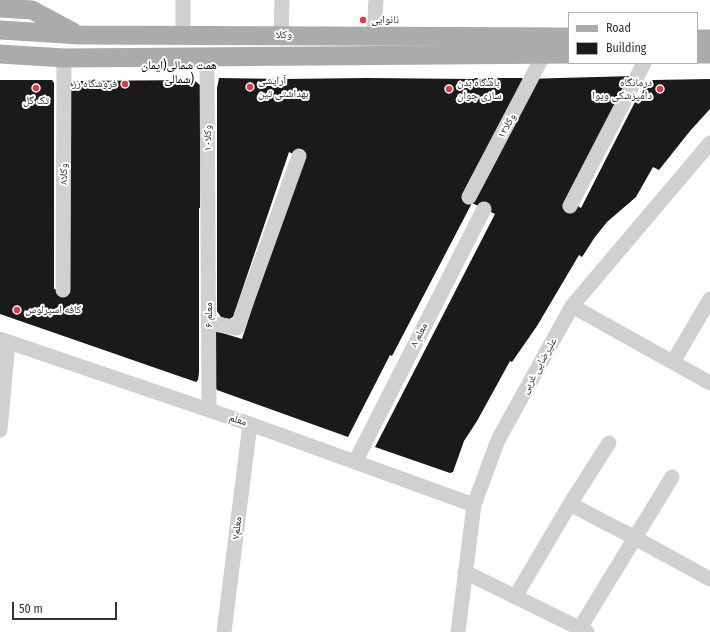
<!DOCTYPE html>
<meta charset="utf-8">
<style>
body{margin:0}
#map{position:relative;width:710px;height:632px;overflow:hidden;background:#fff;font-family:"Fira Sans Condensed",sans-serif}
canvas{display:block}
.legend{position:absolute;left:568px;top:12px;width:130px;height:52px;box-sizing:border-box;background:#fff;border:1px solid #adadad;margin:0;padding:5px 7px;list-style:none;font-size:12px;color:#333}
.legend li{display:flex;align-items:center;gap:8px;height:20px}
.legend b{width:20px;border:1px solid #adadad}
.scale{position:absolute;left:12px;top:602px;width:105px;height:18px;box-sizing:border-box;border:2px solid #333;border-top:0;padding-left:5px;font-size:12px;line-height:14px;white-space:nowrap;color:#333;-webkit-text-stroke:3px #fff;paint-order:stroke}
</style>
<div id="map">
<canvas width="710" height="632"></canvas>
<ul class="legend">
<li><b style="height:5px;background:#ababab"></b>Road</li>
<li><b style="height:11px;background:#1a1a1a"></b>Building</li>
</ul>
<div class="scale">50 m</div>
</div>
<script>
const ctx = document.querySelector('canvas').getContext('2d');
ctx.lineJoin = 'round';
function fill(path, color) { ctx.fillStyle = color; ctx.fill(path, 'evenodd'); }
const toPath = rows => new Path2D(rows.map(r => 'M' + r).join(''));
function trace(path, color, width, dash) { ctx.strokeStyle = color; ctx.lineWidth = width; ctx.lineCap = dash ? 'butt' : 'round'; ctx.setLineDash(dash || []); ctx.stroke(path); }
function drawText(font, color, halo, rows, align = 'center') {
  ctx.font = font + ' "Fira Sans Condensed","Noto Naskh Arabic",sans-serif'; ctx.lineWidth = 4; ctx.setLineDash([]); ctx.textBaseline = 'middle'; ctx.strokeStyle = halo; ctx.fillStyle = color; for (const [text, x, y, turn = 0] of rows) {
    ctx.save(); ctx.translate(x, y); ctx.rotate((+turn || 0) * Math.PI / 180); ctx.textAlign = isNaN(turn) ? turn : align; if (halo) ctx.strokeText(text, 0, 0); ctx.fillText(text, 0, 0); ctx.restore();
  }
}
const building = toPath([
 [634,76,576,205,581,208,635,102,637,103,647,83,653,80,710,79,710,109,690,131,659,170,653,167,636,197,607,222,595,237,582,257,579,255,537,326,512,362,510,361,477,421,464,441,453,472,450,473,375,447,495,214,472,203,392,356,390,355,348,437,217,390,216,388,216,331,242,339,301,158,289,152,233,317,229,319,221,317,217,311,217,88,219,78,284,79,367,78,474,79,475,78,522,78,523,79],
 [0,80,52,80,54,83,54,289,70,290,70,149,71,83,73,81,194,80,201,86,200,208,199,208,199,373,198,380,196,382,0,314]
]);
const minor = toPath([
 [281,35,282,0],
 [183,36,183,0],
 [374,36,376,0],
 [207,56,209,410],
 [469,197,544,54],
 [570,206,644,63],
 [63,290,64,58],
 [572,306,710,383],
 [209,323,237,328,299,156],
 [0,339,250,424,474,505],
 [673,362,710,299],
 [0,430,8,342],
 [355,462,484,209],
 [570,504,635,538,710,579],
 [465,572,587,632],
 [515,597,570,504,609,443],
 [580,628,672,477],
 [224,632,250,424],
 [458,632,474,505,498,440,572,306,710,143]
]);
const major = toPath([
 [0,8,32,10,73,32],
 [0,30,80,35,569,37],
 [697,39,710,39],
 [0,54,64,58,569,54],
 [697,54,710,54]
]);
const markers = [
 [363,20,4,"#e63946"],
 [125,84,4,"#e63946"],
 [250,87,4,"#e63946"],
 [36,88,4,"#e63946"],
 [449,89,4,"#e63946"],
 [660,89,4,"#e63946"],
 [17,310,4,"#e63946"]
];
const poiNames = [
 ["نانوایی",371,20],
 ["آرایشی",258,81],
 ["بهداشتی تین",258,94],
 ["باشگاه بدن",457,83],
 ["سازی جوان",457,96],
 ["درمانگاه",652,83,"right"],
 ["دامپزشکی ویوا",652,96,"right"],
 ["فروشگاه رز",117,84,"right"],
 ["تک گل",36,101,"center"],
 ["کافه اسپرلوس",25,310]
];
const streetNames = [
 ["وکلا",284,35],
 ["وکلا۱۲",507,126,-62],
 ["وکلا۱۰",208,138,-90],
 ["وکلا۸",64,174,-90],
 ["۶ معلم",209,315,-90],
 ["۸ معلم",419,335,-63],
 ["علیرضایی غربی",539,366,-61],
 ["معلّم",238,420,18],
 ["معلم۷",237,528,-83]
];
const neighbourhoodNames = [
 ["همت شمالی(ایمان",179,66],
 ["شمالی)",179,80]
];
fill(building, '#1a1a1a');
trace(minor, '#d0d0d0', 15);
trace(major, '#ababab', 19);
for (const [x, y, r, color] of markers) { const dot = new Path2D(); dot.arc(x, y, r, 0, 2 * Math.PI); ctx.fillStyle = color; ctx.fill(dot); trace(dot, '#fff', 1.5); }
drawText('11px', '#333', '#fff', poiNames, 'left');
drawText('11px', '#333', '#fff', streetNames);
drawText('12px', '#000', '#fff', neighbourhoodNames);
</script>
